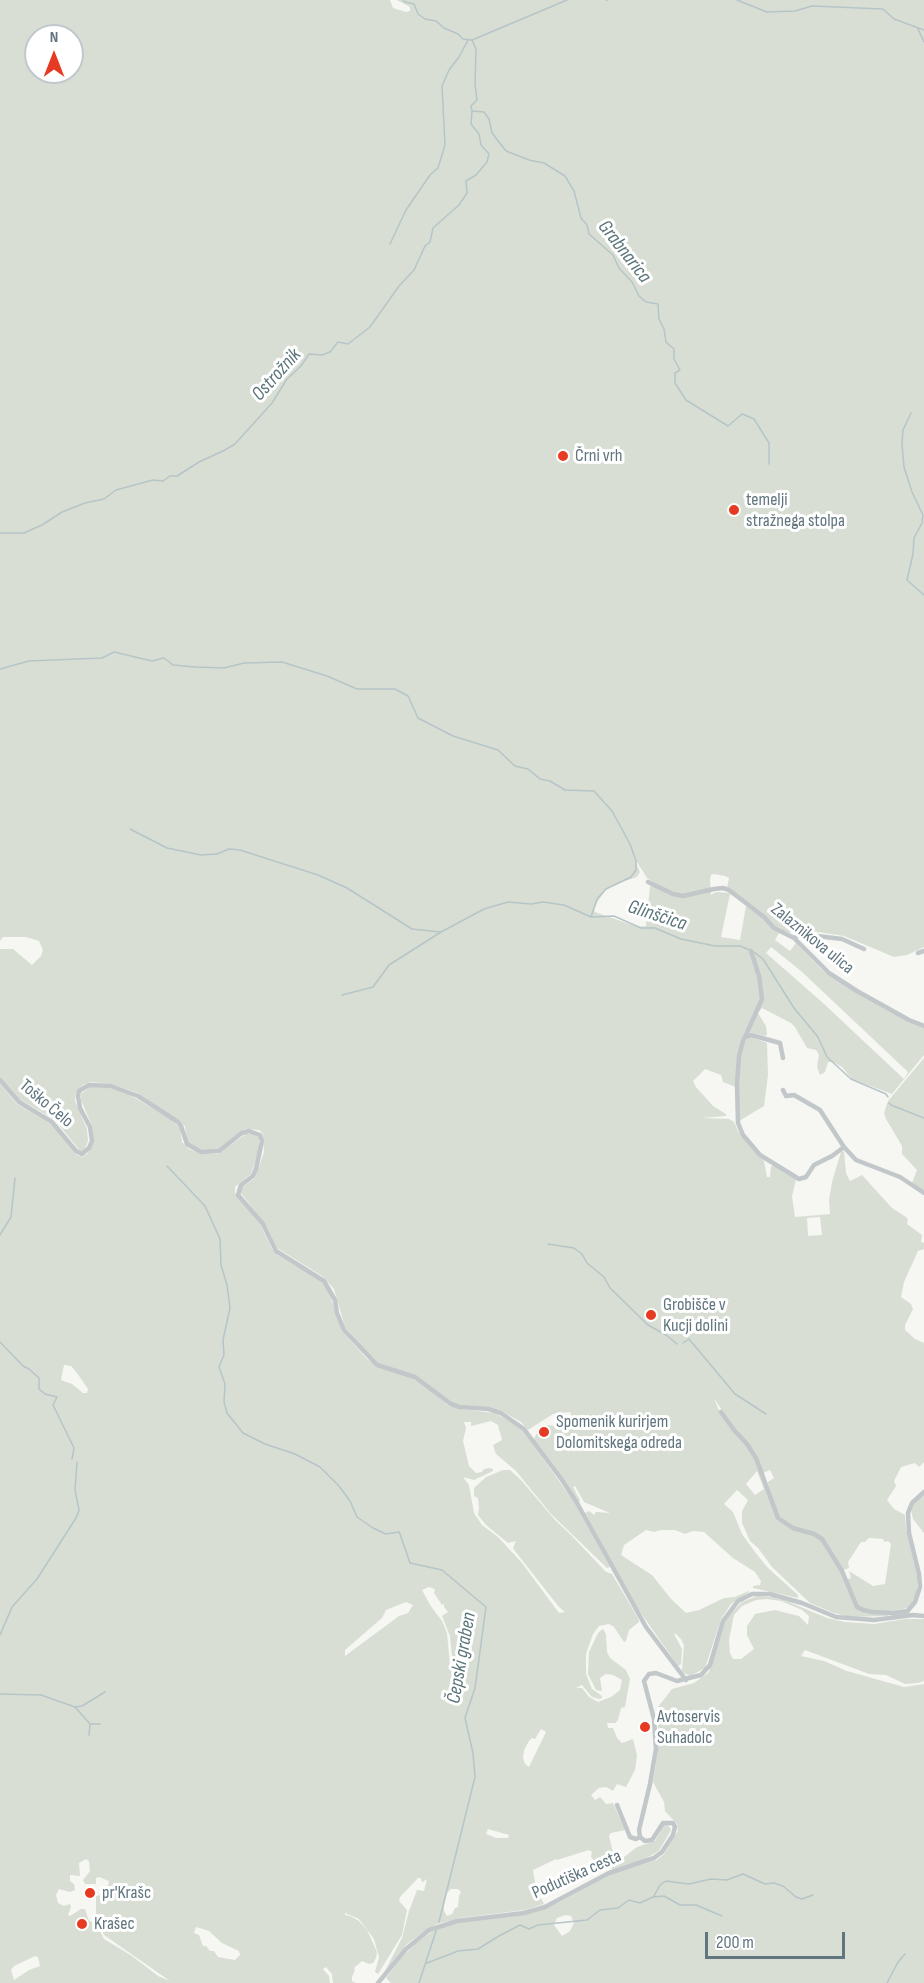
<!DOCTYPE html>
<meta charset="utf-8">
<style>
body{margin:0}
#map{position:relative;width:924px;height:1983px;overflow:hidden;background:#f6f6f3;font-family:"Sofia Sans Condensed",sans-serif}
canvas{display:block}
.north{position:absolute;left:24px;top:24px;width:60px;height:60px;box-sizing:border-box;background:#fff;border:2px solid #c0c8cc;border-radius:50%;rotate:0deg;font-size:16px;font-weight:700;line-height:24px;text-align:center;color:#61757f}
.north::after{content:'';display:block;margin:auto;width:21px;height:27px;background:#e73a22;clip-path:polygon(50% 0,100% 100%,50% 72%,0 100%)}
.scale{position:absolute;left:705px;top:1932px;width:140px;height:27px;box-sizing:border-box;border:3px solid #61757f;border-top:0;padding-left:8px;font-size:18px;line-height:21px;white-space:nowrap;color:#61757f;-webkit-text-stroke:4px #fff;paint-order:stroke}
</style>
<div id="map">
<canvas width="924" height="1983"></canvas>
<div class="north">N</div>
<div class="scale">200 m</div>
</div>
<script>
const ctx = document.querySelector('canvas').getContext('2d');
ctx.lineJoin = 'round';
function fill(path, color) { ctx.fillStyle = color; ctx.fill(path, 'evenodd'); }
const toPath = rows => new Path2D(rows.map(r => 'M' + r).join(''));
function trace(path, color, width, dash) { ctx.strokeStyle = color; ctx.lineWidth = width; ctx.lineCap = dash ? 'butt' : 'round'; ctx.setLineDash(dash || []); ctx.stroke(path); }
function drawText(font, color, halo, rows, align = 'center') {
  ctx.font = font + ' "Sofia Sans Condensed",sans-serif'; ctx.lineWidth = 6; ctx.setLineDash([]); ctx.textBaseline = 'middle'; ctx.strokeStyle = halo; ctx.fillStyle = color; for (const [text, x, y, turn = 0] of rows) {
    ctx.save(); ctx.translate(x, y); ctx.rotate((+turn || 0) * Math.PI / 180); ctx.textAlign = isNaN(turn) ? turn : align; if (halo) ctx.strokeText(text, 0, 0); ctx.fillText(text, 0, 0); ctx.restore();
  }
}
const green = toPath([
 [0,0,390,0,393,8,406,12,410,11,410,7,397,0,924,0,924,947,907,955,894,957,844,936,805,930,787,933,775,927,764,916,730,894,721,937,740,940,746,906,756,912,779,933,775,940,790,951,796,943,821,969,833,978,908,1021,924,1028,924,1055,892,1094,852,1079,842,1067,833,1062,828,1062,825,1072,820,1075,817,1067,819,1055,816,1050,807,1048,795,1027,791,1023,762,1008,758,1013,766,1026,767,1035,765,1036,745,1031,739,1048,736,1087,723,1082,721,1075,705,1069,693,1081,696,1087,713,1106,726,1114,726,1116,701,1118,729,1119,734,1122,738,1131,764,1161,767,1177,770,1177,771,1166,775,1166,795,1178,796,1180,792,1196,795,1217,830,1214,829,1200,832,1182,841,1152,844,1151,846,1173,850,1181,862,1175,892,1208,906,1217,908,1219,907,1224,922,1235,921,1242,924,1243,924,1249,918,1251,904,1282,901,1297,911,1304,913,1309,905,1325,905,1330,915,1339,924,1343,924,1462,919,1467,915,1463,901,1467,894,1481,896,1486,887,1500,894,1509,905,1515,906,1528,917,1575,917,1592,912,1603,907,1608,891,1611,877,1611,863,1609,858,1606,848,1583,847,1579,851,1578,849,1571,873,1586,885,1584,891,1544,888,1541,884,1542,883,1539,869,1538,865,1542,861,1542,848,1562,849,1568,843,1570,822,1538,784,1523,778,1518,769,1491,768,1482,774,1478,770,1470,763,1473,751,1447,735,1430,714,1398,720,1413,753,1454,777,1519,788,1527,813,1535,821,1540,841,1572,856,1608,863,1612,888,1614,888,1616,849,1617,834,1613,810,1603,772,1567,758,1548,750,1541,742,1523,742,1511,748,1500,737,1490,724,1504,733,1512,742,1534,755,1552,767,1567,798,1595,798,1598,753,1588,753,1586,760,1585,761,1581,755,1572,733,1558,704,1532,693,1531,685,1534,675,1530,661,1530,654,1532,646,1530,624,1545,621,1555,652,1575,671,1599,686,1613,699,1610,724,1598,735,1597,749,1591,749,1592,731,1604,721,1619,705,1668,690,1676,684,1673,682,1671,684,1645,681,1639,676,1634,674,1634,682,1649,681,1664,678,1666,634,1603,585,1513,589,1511,594,1515,596,1512,610,1513,584,1502,575,1486,573,1487,580,1500,579,1503,534,1439,537,1433,541,1436,547,1432,543,1427,549,1425,566,1428,571,1427,572,1416,570,1412,553,1414,528,1430,521,1422,500,1410,490,1407,460,1405,450,1402,415,1375,389,1368,377,1363,369,1355,345,1327,334,1289,322,1276,277,1248,267,1227,240,1192,241,1188,255,1178,264,1152,263,1134,259,1130,245,1129,217,1150,201,1150,192,1146,187,1141,185,1126,138,1093,112,1084,90,1082,83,1085,76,1093,75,1101,87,1129,88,1141,84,1151,80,1151,55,1120,19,1099,0,1077,0,949,13,949,32,965,41,956,43,950,39,941,26,937,3,937,0,941],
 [36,36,72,36,72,72,36,72],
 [637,862,647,878,661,888,650,886,646,926,638,927,595,912,594,910,598,901,605,891,613,885,637,877,640,872,636,863],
 [714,874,725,876,729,878,727,888,729,893,716,892,711,895,710,879,711,875],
 [771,947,801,971,908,1072,904,1079,823,1003,766,953],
 [820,1217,822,1235,808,1236,807,1218],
 [757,1471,764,1489,755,1495,746,1484],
 [752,1037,767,1043,768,1075,764,1106,739,1121,738,1077,742,1047,747,1038],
 [924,1058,924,1191,912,1183,917,1170,902,1154,902,1146,886,1119,884,1113,888,1101],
 [0,1084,17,1104,54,1126,73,1151,77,1155,83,1157,88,1153,94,1142,92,1126,81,1100,81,1094,90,1087,110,1088,125,1092,172,1120,180,1128,182,1142,189,1149,201,1154,218,1154,246,1134,254,1133,259,1137,259,1151,251,1174,235,1187,235,1193,260,1224,272,1249,279,1256,320,1280,328,1289,342,1331,366,1358,379,1368,410,1377,423,1384,448,1405,460,1409,495,1413,517,1425,525,1433,576,1505,610,1567,607,1568,551,1514,516,1471,496,1454,493,1445,502,1440,498,1425,491,1421,471,1426,471,1422,464,1422,466,1428,463,1441,469,1466,476,1473,482,1472,484,1469,489,1468,493,1469,493,1471,474,1480,463,1477,469,1485,474,1513,482,1525,498,1537,522,1563,559,1613,565,1612,559,1607,515,1551,513,1548,516,1541,508,1543,486,1525,478,1515,479,1508,478,1498,474,1496,474,1488,486,1477,503,1470,510,1470,521,1480,555,1520,571,1535,606,1572,612,1574,638,1618,639,1622,629,1630,626,1641,624,1642,614,1627,609,1624,599,1626,593,1634,586,1654,586,1674,592,1689,602,1696,602,1698,599,1699,592,1697,582,1685,576,1688,582,1688,589,1697,598,1702,611,1697,620,1690,622,1680,613,1675,606,1674,600,1678,602,1691,596,1690,588,1674,589,1652,598,1633,603,1629,606,1634,607,1652,610,1658,626,1670,630,1679,625,1707,621,1708,618,1720,615,1723,607,1723,608,1728,613,1728,617,1738,622,1743,633,1739,637,1755,635,1770,626,1787,617,1784,613,1791,606,1787,599,1788,591,1795,595,1800,600,1797,606,1804,613,1803,625,1830,611,1833,609,1836,615,1861,619,1861,637,1847,655,1841,664,1825,668,1825,671,1830,659,1851,643,1860,613,1869,597,1863,591,1857,592,1852,589,1850,557,1860,556,1859,533,1870,536,1889,544,1904,525,1910,460,1918,437,1924,423,1932,407,1944,384,1973,402,1938,409,1911,417,1890,424,1891,427,1879,423,1882,421,1881,421,1878,418,1878,400,1897,399,1901,407,1910,402,1935,378,1974,375,1972,379,1957,374,1939,359,1919,345,1913,345,1915,350,1916,359,1921,367,1930,377,1952,376,1958,373,1963,369,1964,362,1961,354,1968,355,1970,352,1977,352,1981,356,1983,333,1983,332,1974,326,1967,323,1969,329,1976,330,1983,0,1983],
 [64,1365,71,1366,77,1373,88,1389,87,1393,83,1393,72,1384,61,1380],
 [429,1587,435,1589,434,1593,442,1605,444,1604,444,1607,448,1612,442,1616,450,1636,455,1686,450,1666,447,1633,442,1621,430,1605,422,1590],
 [406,1602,413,1605,408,1613,399,1616,345,1656,345,1650,382,1618,386,1610],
 [541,1729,546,1732,529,1767,525,1764,523,1758,524,1750,529,1741,532,1738,535,1739],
 [488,1829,509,1835,508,1838,496,1838,486,1834],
 [86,1859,89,1861,90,1871,83,1880,85,1884,96,1884,96,1878,99,1877,109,1881,107,1891,102,1895,96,1896,96,1917,104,1935,170,1981,158,1976,132,1956,104,1939,95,1922,89,1921,85,1909,81,1909,70,1916,68,1915,71,1907,70,1904,64,1906,58,1903,56,1895,59,1889,70,1892,75,1890,74,1884,70,1881,70,1875,80,1876,79,1863],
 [451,1889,458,1889,461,1892,459,1896,458,1907,455,1908,452,1914,447,1916,444,1911,444,1906,447,1893],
 [196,1927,209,1931,222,1943,239,1951,240,1955,235,1960,218,1957,214,1951,210,1951,206,1946,203,1946,199,1935,194,1933],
 [35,1956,38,1957,40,1966,29,1970,14,1980,11,1970,14,1966],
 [924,1495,924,1533,913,1519,911,1510,914,1503],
 [757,1596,772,1597,789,1602,827,1618,845,1622,874,1624,905,1619,924,1619,924,1681,918,1683,905,1684,886,1675,869,1674,805,1650,801,1656,824,1661,847,1671,904,1687,924,1684,924,1983,391,1983,386,1978,402,1957,415,1944,431,1932,451,1924,540,1910,560,1902,613,1873,657,1860,664,1854,678,1831,677,1824,665,1811,664,1802,653,1782,658,1751,658,1707,672,1689,694,1683,709,1672,720,1630,729,1615,742,1602],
 [767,1599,781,1601,802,1610,809,1616,808,1625,799,1616,775,1610,755,1614,747,1626,747,1635,754,1649,741,1659,733,1659,730,1653,729,1640,734,1615,742,1606,756,1600],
 [566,1915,571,1916,574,1923,570,1931,562,1936,554,1925,557,1918]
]);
const stream = toPath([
 [403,0,405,2,414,4,418,14,425,19,436,21,444,28,458,34,463,39,472,40,476,49,475,84,477,100,471,106,472,111,484,112,489,119,492,133,506,151,529,160,544,163,565,176,574,191,581,218,587,225,589,234,613,255,619,268,632,282,639,296,646,302,658,304,659,319,664,329,666,342,674,349,674,359,680,370,675,373,675,383,686,400,728,426,742,414,754,419,769,443,769,464],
 [606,0,608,0],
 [737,0,767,12,795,11,812,6,883,9,894,19,924,30],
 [918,29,924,42],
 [472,40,567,0],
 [390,244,406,210,430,175,438,168,445,145,442,86,449,70,459,57,468,40],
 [911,413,903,430,902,444,904,467,912,492,923,515,922,523,914,538,913,554,907,580,924,595],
 [0,533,24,533,42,525,62,512,85,503,104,499,116,490,153,480,163,481,170,476,177,476,199,462,223,451,235,444,272,403,287,379,301,366,309,354,322,355,330,352,338,342,348,344,370,327,399,286,414,270,425,246,430,242,433,228,459,205,467,193,466,181,476,175,487,162,489,154,481,145,479,134,471,124,472,111],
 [0,669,29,661,102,658,114,652,152,661,164,658,173,665,195,667,224,668,244,663,282,662,327,676,357,689,395,689,408,696,418,718,453,736,498,750,515,766,528,769,540,779,550,781,565,790,594,791,612,811,630,844,636,861,636,870,631,877,606,889,597,899,591,917],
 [130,829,167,848,201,855,217,854,229,849,240,850,318,875,347,888,412,929,440,932],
 [754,952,763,959,794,1008,818,1037,827,1057,851,1079,886,1094,888,1097],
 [342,995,373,987,389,965,441,932,484,909,508,902,531,904,543,902,564,905,591,917,614,916,641,928,655,928,681,939,715,946,740,946,750,950],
 [889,1103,891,1105,924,1118],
 [167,1166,205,1206,220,1239,221,1265,227,1285,230,1308,223,1340,224,1355,219,1367,225,1384,224,1402,227,1413,243,1433,265,1444,295,1454,320,1467,339,1486,350,1501,357,1517,373,1528,386,1534,399,1532,400,1534,410,1563,442,1570,486,1607,475,1688,465,1718,473,1753,475,1777,439,1922],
 [0,1235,11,1217,15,1178],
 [548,1244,574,1248,582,1254,587,1263,604,1277,610,1288,648,1325,666,1335,677,1344],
 [0,1342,23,1366,29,1369,39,1378,39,1389,45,1394,57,1397,53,1405,74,1448,72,1459],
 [683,1343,689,1339,735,1394,766,1414],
 [0,1635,12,1607,37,1579,76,1518,79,1510,75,1490,77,1462],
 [0,1694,41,1695,75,1707,82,1706,105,1692],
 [75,1707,90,1724,100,1724],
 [89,1735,90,1724],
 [654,1896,660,1885,666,1881,689,1884,711,1879,727,1880,743,1874,765,1884,774,1883,783,1886,796,1897,802,1899,813,1895],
 [427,1963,458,1951,478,1949,499,1936,520,1925,529,1929,538,1925,587,1920,600,1910,618,1908,629,1900,640,1903,653,1897,664,1896,680,1905,696,1905,722,1916],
 [419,1983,436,1931],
 [887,1983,898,1962,905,1954]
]);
const minor = toPath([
 [648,882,673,894,683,896,714,889,723,888,729,890,764,917,774,928,794,938,829,973,857,991,909,1020,924,1026],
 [794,938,801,934,842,939,864,949],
 [918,953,924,951],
 [745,1037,762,999,759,976,751,951],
 [783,1058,780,1043,751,1035,745,1037,743,1041,739,1056,737,1084,738,1123,743,1135,760,1155,799,1179,806,1177,814,1165,832,1156,844,1147],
 [0,1080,19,1102,52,1122,76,1151,82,1154,89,1148,92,1141,90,1127,80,1108,78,1096,79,1091,89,1085,111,1086,138,1096,178,1122,181,1126,187,1144,201,1152,219,1151,242,1133,249,1131,260,1135,262,1141,256,1169,253,1176,241,1185,238,1195,263,1224,276,1251,324,1281,335,1300,337,1313,344,1330,377,1365,415,1377,451,1404,460,1407,489,1409,501,1413,524,1429,562,1480,577,1503,646,1627,686,1680],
 [783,1090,786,1096,794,1095,820,1110,844,1147,856,1160,900,1177,924,1193],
 [721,1412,734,1430,747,1444,756,1458,778,1518,793,1528,814,1534,822,1539,842,1571,857,1607,863,1610,872,1612,893,1613,907,1611],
 [906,1613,915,1602,920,1587,919,1574,909,1533,908,1513,912,1503,924,1492],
 [617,1805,630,1837,636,1839,640,1837],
 [378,1983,406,1949,429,1930,457,1921,524,1913,545,1907,609,1873,654,1858,662,1852,673,1835,675,1827,673,1823,663,1823,652,1840,645,1841,640,1837,639,1830,650,1784,656,1749,654,1719,644,1681,649,1674,656,1673,677,1681,701,1675,710,1665,723,1621,738,1601,752,1594,770,1594,802,1603,836,1617,874,1620,913,1615,924,1616]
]);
const markers = [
 [563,456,6,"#e73a22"],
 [734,510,6,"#e73a22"],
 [651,1315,6,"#e73a22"],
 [544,1432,6,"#e73a22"],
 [645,1727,6,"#e73a22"],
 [90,1893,6,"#e73a22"],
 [82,1924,6,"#e73a22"]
];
const poiNames = [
 ["Črni vrh",575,456],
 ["temelji",746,500],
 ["stražnega stolpa",746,521],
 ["Grobišče v",663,1305],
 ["Kucji dolini",663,1326],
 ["Spomenik kurirjem",556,1422],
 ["Dolomitskega odreda",556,1443],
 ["Avtoservis",657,1717],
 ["Suhadolc",657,1738],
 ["pr'Krašc",102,1893],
 ["Krašec",94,1924]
];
const streetNames = [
 ["Zalaznikova ulica",812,939,39],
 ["Toško Čelo",46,1104,40],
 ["Podutiška cesta",577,1875,-24]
];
const waterNames = [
 ["Grabnarica",624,252,52],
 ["Ostrožnik",277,375,-48],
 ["Glinščica",657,916,18],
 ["Čepski graben",462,1658,-80]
];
fill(green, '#d8ded4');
trace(stream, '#b6c5c7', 1.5);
trace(minor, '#c2c7c9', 4.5);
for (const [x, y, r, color] of markers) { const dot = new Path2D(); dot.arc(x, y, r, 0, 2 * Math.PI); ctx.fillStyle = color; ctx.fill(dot); trace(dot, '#fff', 2); }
drawText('18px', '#61757f', '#fff', poiNames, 'left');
drawText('18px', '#61757f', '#fff', streetNames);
drawText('italic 20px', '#5b767a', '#fff', waterNames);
</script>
